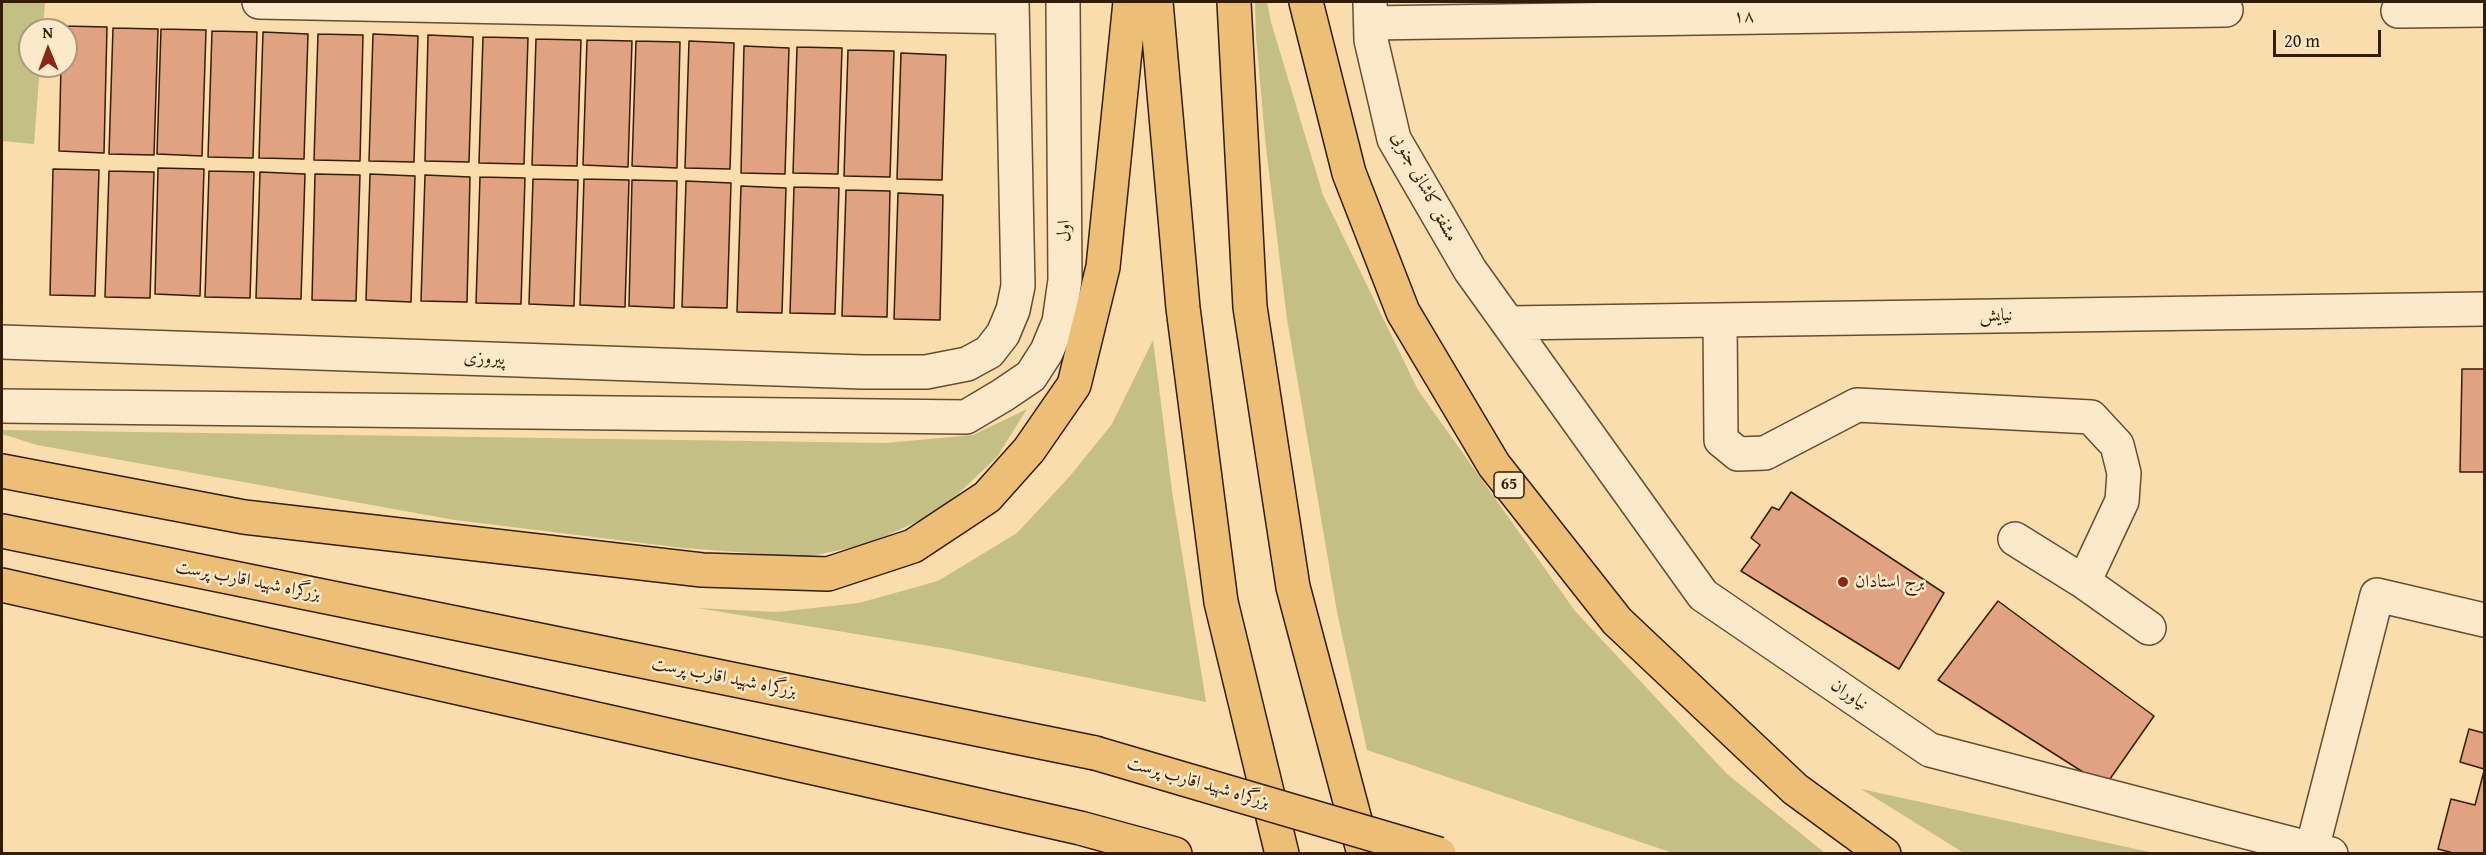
<!DOCTYPE html>
<meta charset="utf-8">
<style>
body{margin:0}
#map{position:relative;width:2486px;height:855px;overflow:hidden;background:#f9ddad;font-family:"Gentium Book Plus",serif}
canvas{display:block}
.frame{position:absolute;inset:0;border:3px solid #341d06;pointer-events:none}
.north{position:absolute;left:18px;top:18px;width:60px;height:60px;box-sizing:border-box;background:#fbe9ca;border:2px solid #ab977c;border-radius:50%;rotate:359deg;font-size:16px;font-weight:700;line-height:24px;text-align:center;color:#341d06}
.north::after{content:'';display:block;margin:auto;width:21px;height:27px;background:#8f2418;clip-path:polygon(50% 0,100% 100%,50% 72%,0 100%)}
.scale{position:absolute;left:2273px;top:30px;width:108px;height:27px;box-sizing:border-box;border:3px solid #341d06;border-top:0;padding-left:8px;font-size:18px;line-height:21px;white-space:nowrap;color:#341d06;-webkit-text-stroke:4px #fbe9ca;paint-order:stroke}
</style>
<div id="map">
<canvas width="2486" height="855"></canvas>
<div class="frame"></div>
<div class="north">N</div>
<div class="scale">20 m</div>
</div>
<script>
const ctx = document.querySelector('canvas').getContext('2d');
ctx.lineJoin = 'round';
function fill(path, color) { ctx.fillStyle = color; ctx.fill(path, 'evenodd'); }
const toPath = rows => new Path2D(rows.map(r => 'M' + r).join(''));
function trace(path, color, width, dash) { ctx.strokeStyle = color; ctx.lineWidth = width; ctx.lineCap = dash ? 'butt' : 'round'; ctx.setLineDash(dash || []); ctx.stroke(path); }
function drawText(font, color, halo, rows, align = 'center') {
  ctx.font = font + ' "Gentium Book Plus",Amiri,serif'; ctx.lineWidth = 5; ctx.setLineDash([]); ctx.textBaseline = 'middle'; ctx.strokeStyle = halo; ctx.fillStyle = color; for (const [text, x, y, turn = 0] of rows) {
    ctx.save(); ctx.translate(x, y); ctx.rotate((+turn || 0) * Math.PI / 180); ctx.textAlign = isNaN(turn) ? turn : align; if (halo) ctx.strokeText(text, 0, 0); ctx.fillText(text, 0, 0); ctx.restore();
  }
}
const green = toPath([
 [2,2,45,2,43,30,30,30,30,66,40,66,34,144,2,141],
 [1255,2,1267,2,1271,22,1323,195,1418,390,1575,611,1727,774,1825,853,1673,853,1367,750,1337,612,1287,319,1266,148,1256,37],
 [1153,340,1172,491,1206,702,948,649,697,608,777,612,859,603,938,581,1017,533,1070,476,1112,424],
 [1027,409,997,457,940,511,868,544,807,557,683,548,455,520,37,445,2,434,2,430,885,443,973,435],
 [1861,789,2154,853,1964,853]
]);
const building = toPath([
 [63,26,107,27,104,153,59,151,61,66,66,66,66,30,62,30,63,26],
 [113,28,158,29,154,155,109,154,113,28],
 [161,29,206,30,202,156,157,154,161,29],
 [212,31,257,32,253,158,208,157,212,31],
 [263,32,308,34,304,159,259,158,263,32],
 [318,34,363,35,360,161,314,160,318,34],
 [373,34,418,36,414,162,369,161,373,34],
 [428,35,473,37,469,162,425,161,428,35],
 [483,37,528,38,524,164,479,163,483,37],
 [536,39,581,40,577,166,532,165,536,39],
 [587,40,632,41,628,167,583,165,587,40],
 [636,41,680,42,677,168,632,166,636,41],
 [689,41,734,43,730,169,685,168,689,41],
 [744,46,789,48,785,174,741,173,744,46],
 [797,47,842,48,838,174,793,173,797,47],
 [848,50,894,51,890,177,844,176,848,50],
 [901,53,946,55,942,180,897,179,901,53],
 [158,168,204,169,200,296,155,294,158,168],
 [53,169,99,170,95,296,50,295,53,169],
 [109,171,154,172,150,298,105,297,109,171],
 [209,171,254,172,250,298,205,297,209,171],
 [260,172,305,174,301,299,256,298,260,172],
 [315,174,360,175,356,301,312,300,315,174],
 [370,174,415,176,411,302,366,300,370,174],
 [425,175,470,177,467,302,421,301,425,175],
 [480,177,525,178,521,304,476,303,480,177],
 [533,179,578,180,574,306,529,304,533,179],
 [584,179,629,180,625,307,580,305,584,179],
 [632,180,677,181,674,308,629,306,632,180],
 [686,181,731,183,727,308,682,307,686,181],
 [741,186,786,188,782,313,737,312,741,186],
 [794,187,839,188,835,314,790,313,794,187],
 [846,190,890,191,887,317,842,316,846,190],
 [898,193,943,195,940,320,894,319,898,193],
 [2462,369,2484,369,2484,472,2460,472,2462,369],
 [1791,492,1944,593,1899,669,1741,571,1760,545,1751,538,1772,507,1779,510,1791,492],
 [1998,601,2154,716,2105,786,1938,680,1998,601],
 [2469,729,2484,733,2484,769,2460,762,2469,729],
 [2484,771,2484,854,2457,854,2438,849,2451,799,2475,805,2484,771]
]);
const minor = toPath([
 [259,2,1012,17],
 [1370,2,1371,40,1394,139,1470,270,1703,595,1930,750,2331,854],
 [2398,11,2484,10],
 [1371,23,2226,10],
 [1720,320,1721,440,1738,454,1765,453,1857,405,2091,417,2117,445,2124,473,2122,501,2084,582],
 [1508,323,2484,309],
 [2,342,863,372,926,372,967,364,989,352,1003,334,1013,310,1018,286,1012,2],
 [2,406,966,417,1003,395,1031,376,1047,351,1059,322,1065,280,1063,2],
 [2015,539,2084,582,2149,628],
 [2312,849,2377,595,2484,620]
]);
const highway = toPath([
 [1156,2,1183,308,1221,602,1282,854],
 [1234,2,1250,307,1293,587,1364,854],
 [1306,2,1349,173,1403,312,1494,465,1617,621,1795,789,1884,854],
 [2,471,244,517,702,570,828,574,913,546,987,497,1029,450,1074,385,1103,267,1130,2],
 [2,531,1095,753],
 [2,585,1080,828,1175,854]
]);
const highwayBridge = toPath([
 [1095,753,1439,854]
]);
const markers = [
 [1843,582,6,"#8f2418"]
];
const shields = [
 [1509,485,30]
];
const shieldNames = [
 ["65",1509,485]
];
const streetNames = [
 ["۱۸",1744,17,-1],
 ["مشفق کاشانی جنوبی",1424,187,62],
 ["اول",1065,231,-91],
 ["نیایش",1996,316,-1],
 ["پیروزی",484,359,2],
 ["بزرگراه شهید اقارب پرست",248,581,11],
 ["بزرگراه شهید اقارب پرست",724,678,11],
 ["نیاوران",1849,695,34],
 ["بزرگراه شهید اقارب پرست",1198,783,16]
];
const poiNames = [
 ["برج استادان",1855,582]
];
fill(green, '#c4bf85');
fill(building, '#e0a281');
trace(building, '#341d06', 1.5);
trace(minor, '#654d30', 36);
trace(highway, '#341d06', 36);
trace(minor, '#fbe9ca', 33);
trace(highway, '#ecbe76', 33);
trace(highwayBridge, '#341d06', 36, []);
trace(highwayBridge, '#ecbe76', 33);
for (const [x, y, r, color] of markers) { const dot = new Path2D(); dot.arc(x, y, r, 0, 2 * Math.PI); ctx.fillStyle = color; ctx.fill(dot); trace(dot, '#fbe9ca', 2); }
for (const [x, y, w] of shields) { const box = new Path2D(); box.roundRect(x - w / 2, y - 13, w, 26, 4.5); ctx.fillStyle = '#fbe9ca'; ctx.fill(box); trace(box, '#341d06', 1.5); }
drawText('bold 16px', '#341d06', null, shieldNames);
drawText('18px', '#341d06', '#fbe9ca', streetNames);
drawText('18px', '#341d06', '#fbe9ca', poiNames, 'left');
</script>
